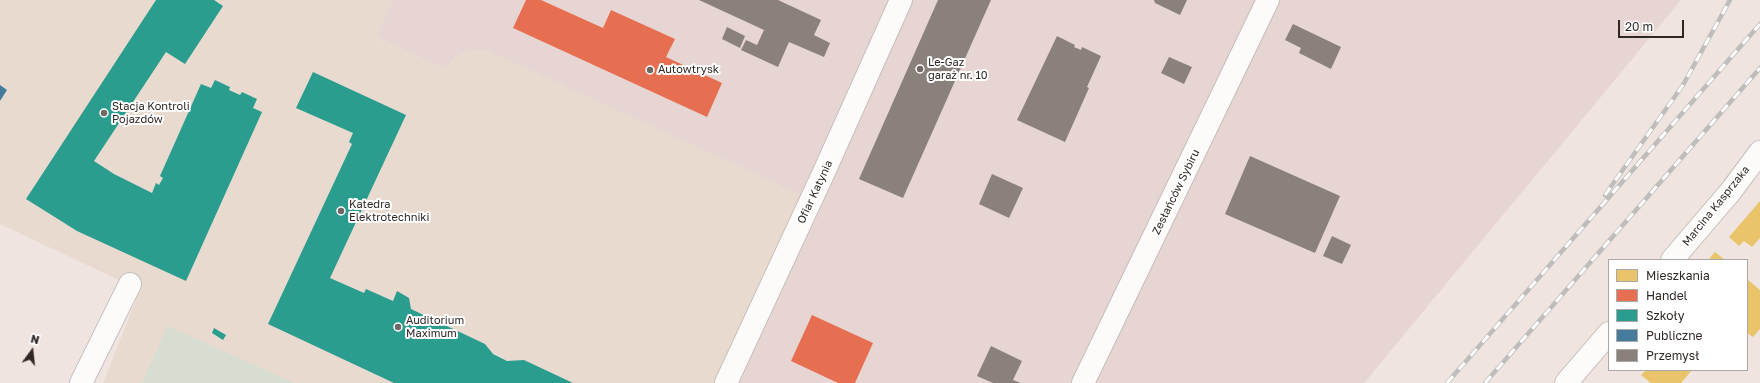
<!DOCTYPE html>
<meta charset="utf-8">
<style>
body{margin:0}
#map{position:relative;width:1760px;height:383px;overflow:hidden;background:#efe4e0;font-family:"Golos Text",sans-serif}
canvas{display:block}
.legend{position:absolute;left:1608px;top:259px;width:140px;height:112px;box-sizing:border-box;background:#fff;border:1px solid #aba9a7;margin:0;padding:5px 7px;list-style:none;font-size:12px;color:#2e2724}
.legend li{display:flex;align-items:center;gap:8px;height:20px}
.legend b{width:20px;border:1px solid #aba9a7}
.north{position:absolute;left:12px;top:331px;width:40px;height:40px;-webkit-text-stroke:3px #fff;paint-order:stroke;rotate:15deg;font-size:11px;font-weight:700;line-height:16px;text-align:center;color:#2e2724}
.north::after{content:'';display:block;margin:auto;width:14px;height:18px;background:#2e2724;clip-path:polygon(50% 0,100% 100%,50% 72%,0 100%)}
.scale{position:absolute;left:1618px;top:20px;width:66px;height:18px;box-sizing:border-box;border:2px solid #2e2724;border-top:0;padding-left:5px;font-size:12px;line-height:14px;white-space:nowrap;color:#2e2724;-webkit-text-stroke:3px #fff;paint-order:stroke}
</style>
<div id="map">
<canvas width="1760" height="383"></canvas>
<ul class="legend">
<li><b style="height:11px;background:#e9c46a"></b>Mieszkania</li>
<li><b style="height:11px;background:#e76f51"></b>Handel</li>
<li><b style="height:11px;background:#2a9d8f"></b>Szkoły</li>
<li><b style="height:11px;background:#457b9d"></b>Publiczne</li>
<li><b style="height:11px;background:#8a817c"></b>Przemysł</li>
</ul>
<div class="north">N</div>
<div class="scale">20 m</div>
</div>
<script>
const ctx = document.querySelector('canvas').getContext('2d');
ctx.lineJoin = 'round';
function fill(path, color) { ctx.fillStyle = color; ctx.fill(path, 'evenodd'); }
const toPath = rows => new Path2D(rows.map(r => 'M' + r).join(''));
function trace(path, color, width, dash) { ctx.strokeStyle = color; ctx.lineWidth = width; ctx.lineCap = dash ? 'butt' : 'round'; ctx.setLineDash(dash || []); ctx.stroke(path); }
function drawText(font, color, halo, rows, align = 'center') {
  ctx.font = font + ' "Golos Text",sans-serif'; ctx.lineWidth = 4; ctx.setLineDash([]); ctx.textBaseline = 'middle'; ctx.strokeStyle = halo; ctx.fillStyle = color; for (const [text, x, y, turn = 0] of rows) {
    ctx.save(); ctx.translate(x, y); ctx.rotate((+turn || 0) * Math.PI / 180); ctx.textAlign = isNaN(turn) ? turn : align; if (halo) ctx.strokeText(text, 0, 0); ctx.fillText(text, 0, 0); ctx.restore();
  }
}
const industrial = toPath([
 [393,0,1681,0,1364,383,716,383,488,50,471,50,455,57,445,69,376,37]
]);
const education = toPath([
 [0,0,393,0,376,37,445,69,455,57,471,50,487,50,804,196,716,383,103,383,140,290,0,224]
]);
const green = toPath([
 [168,325,168,326,294,383,142,383]
]);
const homes = toPath([
 [1760,201,1760,238,1752,247,1744,241,1739,246,1729,237],
 [1715,252,1725,260,1708,260],
 [1747,279,1760,290,1760,329,1753,337,1747,333],
 [1646,370,1692,370,1681,383,1651,383,1641,375]
]);
const shops = toPath([
 [526,0,541,0,603,28,611,10,675,39,666,57,722,83,707,117,513,28],
 [812,315,873,343,855,383,838,383,791,361]
]);
const schools = toPath([
 [156,0,214,0,223,6,185,64,166,52,94,161,114,174,152,193,156,183,159,185,163,178,160,176,201,84,211,88,215,80,230,87,229,90,240,95,242,92,257,99,253,108,262,112,186,281,77,231,26,199],
 [313,72,406,115,330,278,364,293,366,289,393,301,397,291,409,298,411,309,485,344,493,354,507,361,524,360,573,383,394,383,268,324,352,144,349,142,353,133,296,108],
 [214,328,226,335,223,340,212,333]
]);
const public = toPath([
 [0,85,7,90,0,101]
]);
const industry = toPath([
 [699,0,778,0,821,20,814,35,830,43,824,57,789,42,778,67,741,50,746,40,757,45,764,30],
 [938,0,991,0,903,198,859,179],
 [1154,0,1187,0,1180,15,1155,3],
 [1293,24,1341,47,1331,69,1299,53,1301,48,1285,40],
 [727,27,745,36,740,48,722,39],
 [1057,36,1075,45,1074,47,1081,50,1082,47,1101,56,1087,87,1089,88,1065,142,1017,120],
 [1169,57,1192,67,1184,84,1161,73],
 [1250,156,1340,196,1315,253,1225,214],
 [992,174,1023,188,1009,218,979,204],
 [1332,236,1351,245,1342,264,1323,256],
 [991,346,1022,361,1013,380,1021,383,993,383,977,376]
]);
const minor = toPath([
 [1672,260,1731,191,1760,152],
 [81,383,130,284],
 [726,383,824,172,901,0],
 [1083,383,1268,0],
 [1566,383,1609,333]
]);
const rail = toPath([
 [1605,195,1683,85,1730,0],
 [1447,383,1760,24],
 [1485,383,1760,68]
]);
const markers = [
 [920,69,4,"#726966"],
 [650,70,4,"#726966"],
 [104,113,4,"#726966"],
 [341,211,4,"#726966"],
 [398,327,4,"#726966"]
];
const poiNames = [
 ["Le-Gaz",928,63],
 ["garaż nr. 10",928,76],
 ["Autowtrysk",658,70],
 ["Stacja Kontroli",112,107],
 ["Pojazdów",112,120],
 ["Katedra",349,205],
 ["Elektrotechniki",349,218],
 ["Auditorium",406,321],
 ["Maximum",406,334]
];
const streetNames = [
 ["Ofiar Katynia",815,192,-65],
 ["Zesłańców Sybiru",1176,192,-64],
 ["Marcina Kasprzaka",1716,206,-51]
];
fill(industrial, '#e7d5d3');
fill(education, '#e8dacf');
fill(green, '#d7ddd0');
fill(homes, '#e9c46a');
fill(shops, '#e76f51');
fill(schools, '#2a9d8f');
fill(public, '#457b9d');
fill(industry, '#8a817c');
trace(minor, '#c5bdba', 24);
trace(minor, '#fdfbfa', 22);
trace(rail, '#bfbdbb', 4.5);
trace(rail, '#fff', 3, [9]);
for (const [x, y, r, color] of markers) { const dot = new Path2D(); dot.arc(x, y, r, 0, 2 * Math.PI); ctx.fillStyle = color; ctx.fill(dot); trace(dot, '#fff', 1.5); }
drawText('11px', '#2e2724', '#fff', poiNames, 'left');
drawText('11px', '#2e2724', '#fff', streetNames);
</script>
